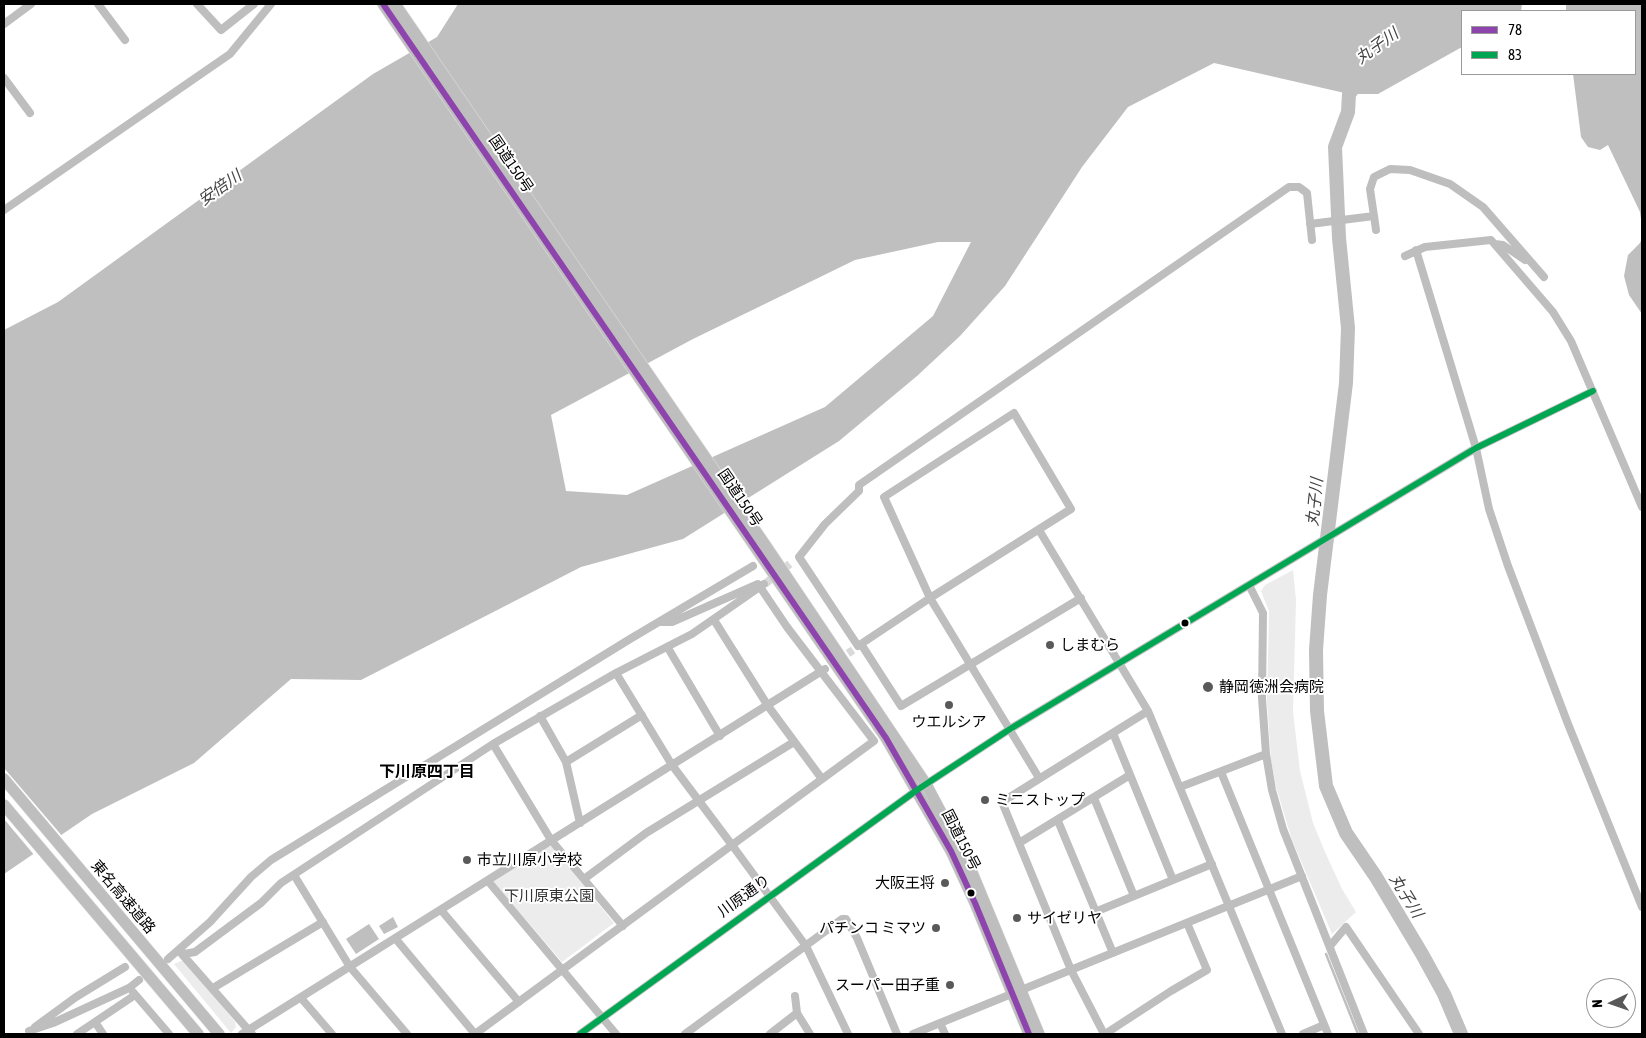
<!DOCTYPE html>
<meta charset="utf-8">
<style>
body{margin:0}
#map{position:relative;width:1646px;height:1038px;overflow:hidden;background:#fff;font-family:"Asap Condensed",sans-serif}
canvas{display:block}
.frame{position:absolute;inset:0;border:5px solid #000;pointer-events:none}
.legend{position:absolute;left:1461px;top:10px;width:175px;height:65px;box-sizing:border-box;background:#fff;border:1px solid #999;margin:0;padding:6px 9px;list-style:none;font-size:15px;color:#000}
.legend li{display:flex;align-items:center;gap:10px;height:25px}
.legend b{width:25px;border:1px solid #999}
.north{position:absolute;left:1586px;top:978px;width:50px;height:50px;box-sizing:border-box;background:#fff;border:1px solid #999;border-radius:50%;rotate:267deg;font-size:14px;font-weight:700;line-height:20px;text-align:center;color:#000}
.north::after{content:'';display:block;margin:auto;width:18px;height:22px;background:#595959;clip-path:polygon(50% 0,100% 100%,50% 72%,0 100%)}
</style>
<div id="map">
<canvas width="1646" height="1038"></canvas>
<div class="frame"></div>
<ul class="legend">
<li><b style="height:6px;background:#8e44ad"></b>78</li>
<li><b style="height:6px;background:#00a651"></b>83</li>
</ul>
<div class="north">N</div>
</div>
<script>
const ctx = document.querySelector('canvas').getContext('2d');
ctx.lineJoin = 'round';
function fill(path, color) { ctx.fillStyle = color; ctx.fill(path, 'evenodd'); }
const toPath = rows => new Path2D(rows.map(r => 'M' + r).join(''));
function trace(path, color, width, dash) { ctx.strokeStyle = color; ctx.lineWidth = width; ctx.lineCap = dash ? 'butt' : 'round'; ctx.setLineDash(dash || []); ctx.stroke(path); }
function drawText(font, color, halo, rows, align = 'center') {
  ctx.font = font + ' "Asap Condensed","Noto Sans JP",sans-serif'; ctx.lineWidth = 4; ctx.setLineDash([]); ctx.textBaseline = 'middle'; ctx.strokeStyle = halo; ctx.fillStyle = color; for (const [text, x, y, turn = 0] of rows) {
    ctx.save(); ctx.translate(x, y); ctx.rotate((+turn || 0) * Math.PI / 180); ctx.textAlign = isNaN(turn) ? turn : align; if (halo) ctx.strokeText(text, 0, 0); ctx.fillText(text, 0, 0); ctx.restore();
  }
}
const green = toPath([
 [1293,570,1296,600,1293,712,1300,771,1313,823,1325,852,1342,889,1356,912,1332,934,1292,840,1276,787,1271,760,1267,702,1269,611,1261,591,1265,585],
 [547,846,552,847,614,923,562,962,493,881],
 [181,961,186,962,235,1022,236,1027,231,1033,174,964]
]);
const water = toPath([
 [458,4,1522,4,1521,11,1462,11,1462,47,1378,94,1349,94,1214,63,1128,107,1082,167,1005,286,960,336,917,376,839,441,683,539,581,567,361,680,291,679,194,763,92,814,4,874,4,330,58,302,373,74,437,37],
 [938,242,971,242,933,316,825,407,627,495,566,491,551,415,693,339,855,260],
 [1566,4,1642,4,1642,226,1640,212,1608,145,1600,150,1588,147,1581,137,1573,74,1635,74,1635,11,1566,11],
 [1642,238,1642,314,1629,295,1624,276,1628,255,1640,243],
 [393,917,398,927,384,934,379,926],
 [369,924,379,939,356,954,346,939]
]);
const pier = toPath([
 [4,768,63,837,35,856,4,819]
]);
const stream = toPath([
 [1326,954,1358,1034]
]);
const river = toPath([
 [1360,79,1349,94,1348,112,1335,147,1339,238,1348,328,1346,383,1320,595,1316,650,1317,711,1326,786,1346,833,1376,877,1422,954,1444,994,1461,1034]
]);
const minorTunnel = toPath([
 [765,584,792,562],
 [838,660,853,650]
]);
const minor = toPath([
 [98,4,125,40],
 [197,4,221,30,254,4],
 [4,24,31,4],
 [4,78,30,113],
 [4,210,230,54,271,4],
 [1374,216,1376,230],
 [1310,224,1374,216,1370,189,1374,177,1390,169,1410,170,1450,184,1483,207,1544,277],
 [1495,244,1503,245,1525,260],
 [1416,250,1476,448,1489,509,1508,566,1568,724,1642,907],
 [1405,256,1425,247,1491,240,1553,312,1571,341,1642,507],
 [1039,530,1148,711,1282,1034],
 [1249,585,1263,613,1262,698,1266,754,1272,790,1283,829,1364,1034],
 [714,620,768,706,822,779],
 [661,622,672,622,758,584,787,627,874,741,732,845,806,946,848,1034],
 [861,644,901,706,1081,598],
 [668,648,720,736],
 [540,716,566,762,580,823],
 [1113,733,1173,880],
 [493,744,551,840,623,926],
 [566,762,642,715],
 [1221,772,1328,1034],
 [1039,778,930,598,884,497,1014,413,1071,509,930,598,858,646,799,557,825,524,859,491,859,485,1289,187,1299,187,1307,193,1312,240],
 [1180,787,1266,754],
 [1094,798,1134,896],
 [1058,821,1113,953],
 [1019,843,1130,775],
 [294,875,350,967,407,1034],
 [584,879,646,833,794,742],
 [488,881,616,1034],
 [441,910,519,1002],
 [1095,912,1212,864],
 [395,938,475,1034],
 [1330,946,1346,927,1419,1034],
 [181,953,252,1034],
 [184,954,195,952,261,903,281,883,493,744,616,673,692,634,764,584],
 [168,959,210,922,251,877,271,860,630,639,753,566],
 [213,988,323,922],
 [133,992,169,1034],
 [795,996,797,1013,810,1034],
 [301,998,332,1034],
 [95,1022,103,1034],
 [940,1023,945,1034],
 [35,1027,76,997,125,967],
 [29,1031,53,1023,129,988,139,980],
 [77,1034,135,995],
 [242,1034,825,669],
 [475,1034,732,845,672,765,616,673],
 [580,1034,917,790,1010,729,1476,448,1593,391],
 [685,1034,842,919,846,919,857,938,897,1034],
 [770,1034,797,1013],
 [913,1034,1302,876],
 [1104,1034,1071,970,1002,802,1148,711],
 [1105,1034,1171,991,1207,970,1187,923],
 [1303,1034,1324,1025]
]);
const highway = toPath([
 [383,4,886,738,951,851,975,903,1029,1034],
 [395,4,768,549,926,784,969,865,1039,1034],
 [4,779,219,1034],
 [4,805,198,1034]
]);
const bus1 = toPath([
 [383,4,886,738,951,851,975,903,1029,1034]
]);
const bus2 = toPath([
 [580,1034,917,790,1010,729,1476,448,1593,391]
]);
const markers = [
 [1185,623,4.5,"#000"],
 [1050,645,5,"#595959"],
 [1208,687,6,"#595959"],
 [949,705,5,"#595959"],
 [985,800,5,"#595959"],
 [467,860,5,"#595959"],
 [945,883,5,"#595959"],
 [971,893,4.5,"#000"],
 [1017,918,5,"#595959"],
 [936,928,5,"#595959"],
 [950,985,5,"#595959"]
];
const streetNames = [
 ["国道150号",511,164,56],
 ["国道150号",740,498,56],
 ["国道150号",961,840,63],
 ["川原通り",744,896,-36],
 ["東名高速道路",123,897,50]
];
const poiNames = [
 ["しまむら",1060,645],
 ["静岡徳洲会病院",1219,687],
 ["ウエルシア",949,722,"center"],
 ["ミニストップ",995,800],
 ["市立川原小学校",477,860],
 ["大阪王将",935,883,"right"],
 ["サイゼリヤ",1027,918],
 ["パチンコ ミマツ",926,928,"right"],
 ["スーパー田子重",940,985,"right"]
];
const parkNames = [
 ["下川原東公園",549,896]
];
const waterNames = [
 ["丸子川",1377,46,-36],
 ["安倍川",220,188,-35],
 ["丸子川",1315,502,-84],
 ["丸子川",1406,896,58]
];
const neighbourhoodNames = [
 ["下川原四丁目",427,772]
];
fill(green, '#ececec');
fill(water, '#bfbfbf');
fill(pier, '#fff');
trace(stream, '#bfbfbf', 2.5);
trace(river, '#bfbfbf', 14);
trace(minorTunnel, '#d9d9d9', 8, [8, 4]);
trace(highway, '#dbdbdb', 12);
trace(minor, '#bebebe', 8);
trace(highway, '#bebebe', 11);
trace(bus1, '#8e44ad', 6);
trace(bus2, '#00a651', 6);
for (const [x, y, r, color] of markers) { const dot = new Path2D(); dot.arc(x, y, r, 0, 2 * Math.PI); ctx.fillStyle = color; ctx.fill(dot); trace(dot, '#fff', 2); }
drawText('15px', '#000', '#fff', streetNames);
drawText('15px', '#000', '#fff', poiNames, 'left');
drawText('15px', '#333', '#fff', parkNames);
drawText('italic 16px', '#444', '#fff', waterNames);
drawText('bold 16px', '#000', '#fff', neighbourhoodNames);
</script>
